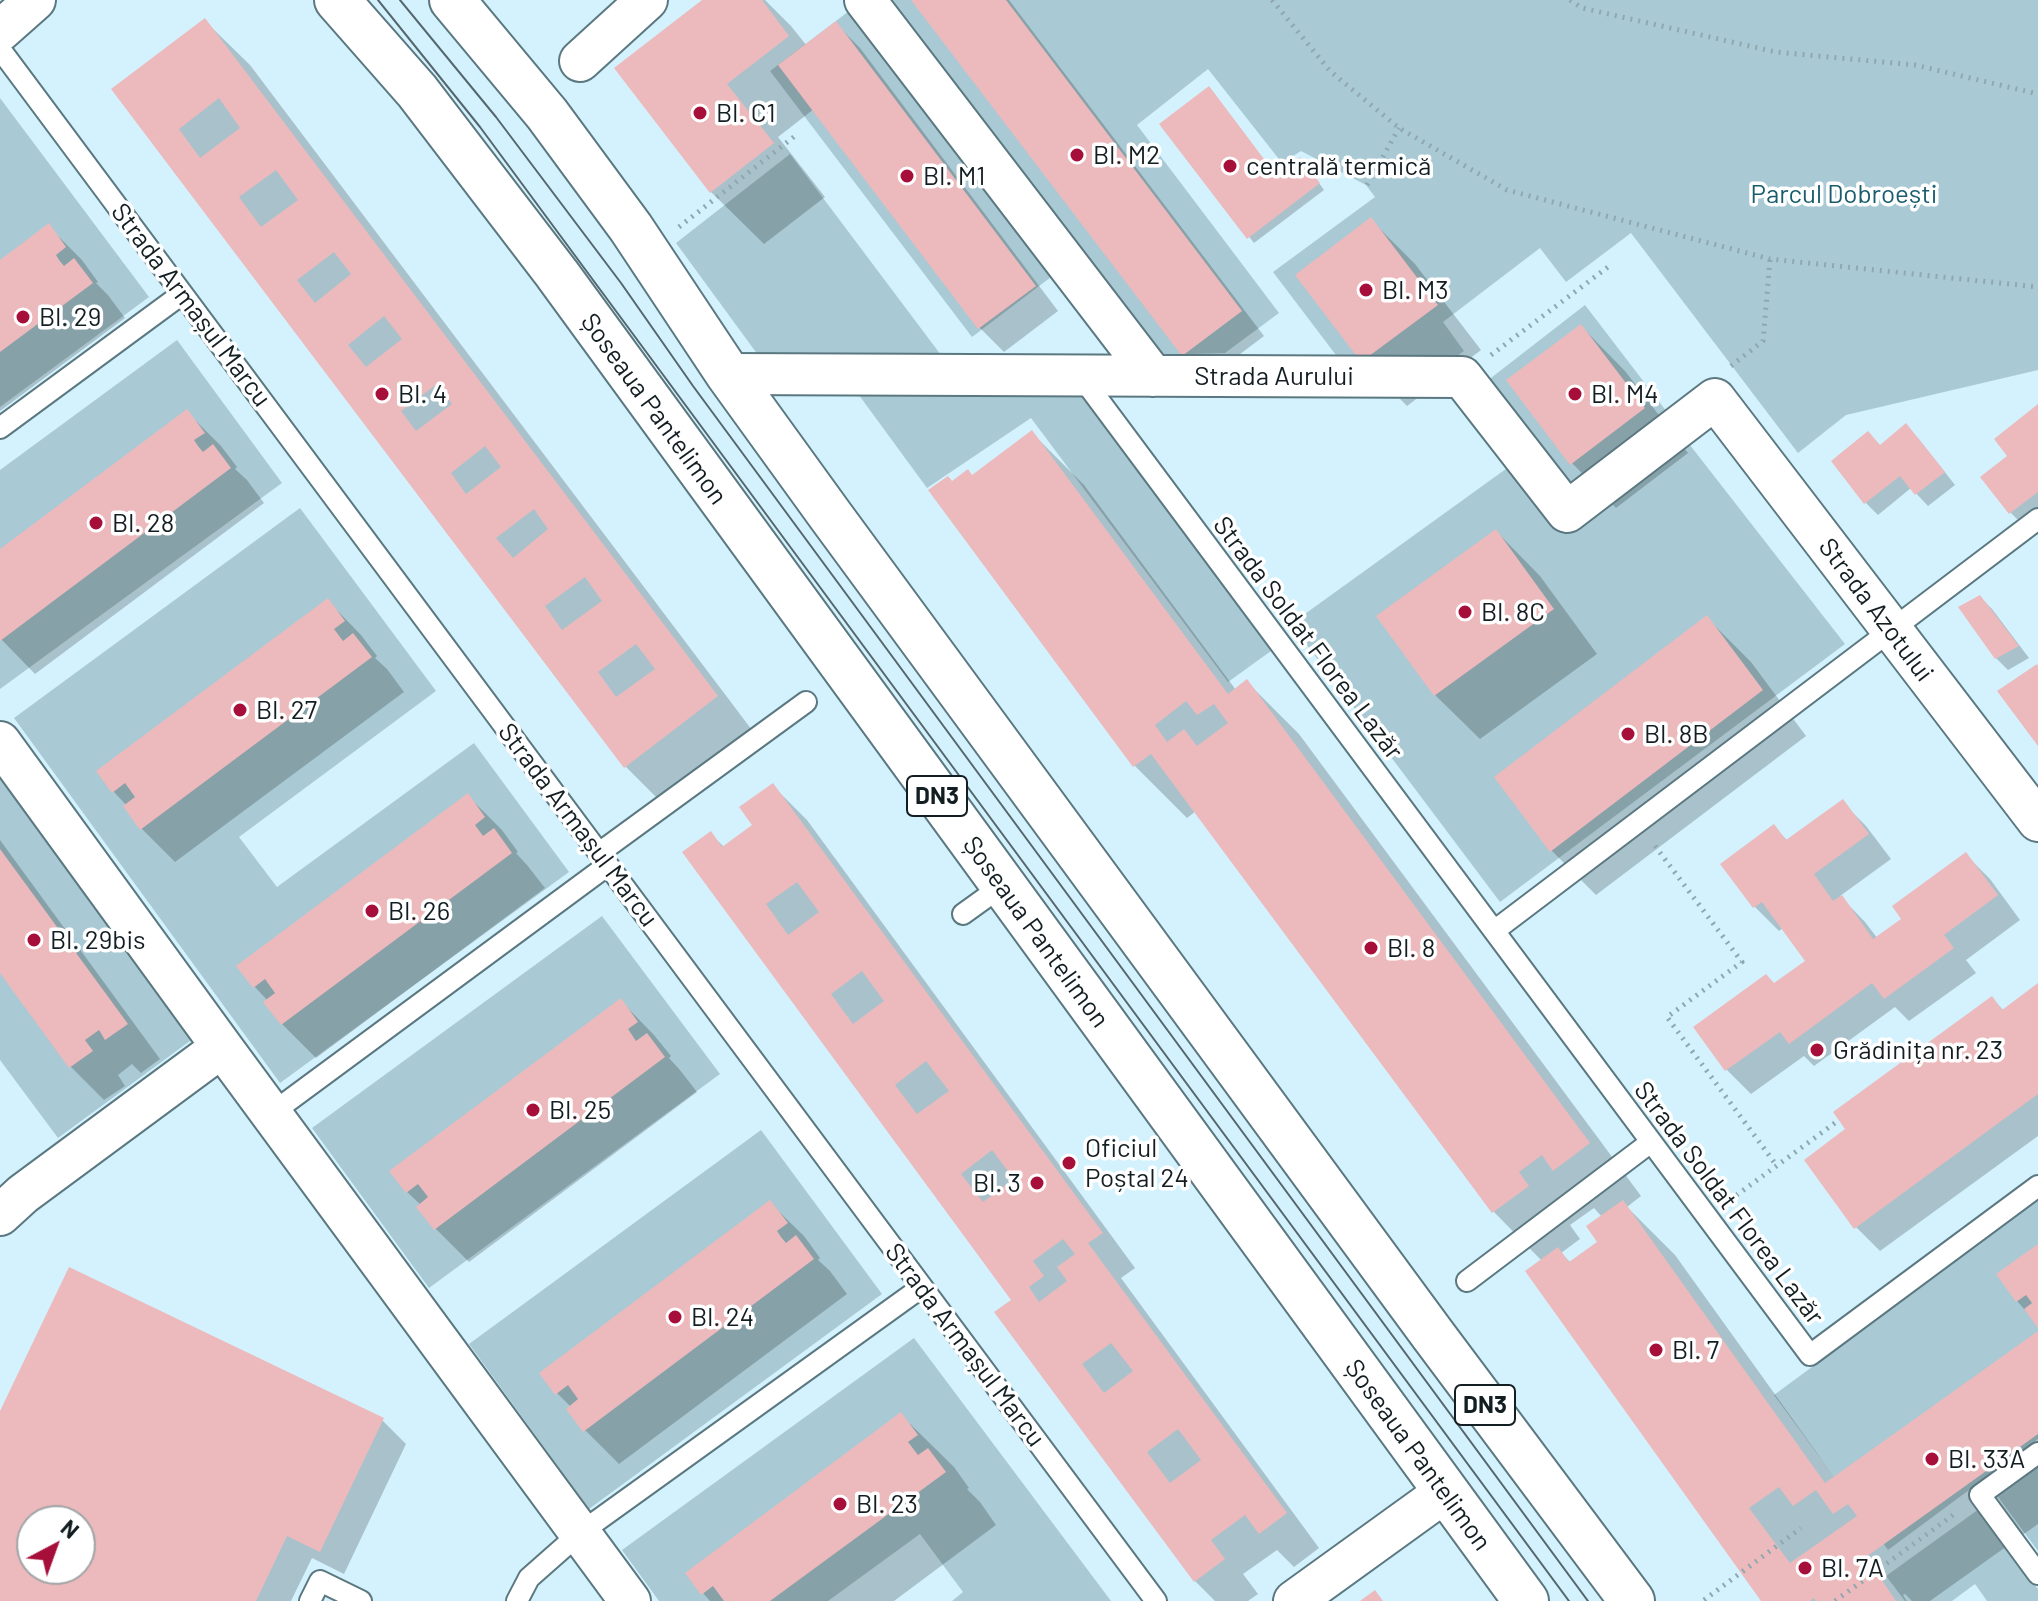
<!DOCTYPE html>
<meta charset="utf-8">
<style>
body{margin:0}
#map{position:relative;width:2038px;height:1601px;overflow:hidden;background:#d3f2fd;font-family:Barlow,sans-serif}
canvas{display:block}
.north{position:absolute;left:16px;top:1505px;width:80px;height:80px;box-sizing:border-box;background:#fff;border:2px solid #a1a5a7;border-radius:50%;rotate:41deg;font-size:22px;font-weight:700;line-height:32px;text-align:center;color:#131e22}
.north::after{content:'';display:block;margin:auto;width:28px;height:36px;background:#a70f3b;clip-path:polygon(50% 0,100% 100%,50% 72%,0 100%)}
</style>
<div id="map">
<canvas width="2038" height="1601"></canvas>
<div class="north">N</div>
</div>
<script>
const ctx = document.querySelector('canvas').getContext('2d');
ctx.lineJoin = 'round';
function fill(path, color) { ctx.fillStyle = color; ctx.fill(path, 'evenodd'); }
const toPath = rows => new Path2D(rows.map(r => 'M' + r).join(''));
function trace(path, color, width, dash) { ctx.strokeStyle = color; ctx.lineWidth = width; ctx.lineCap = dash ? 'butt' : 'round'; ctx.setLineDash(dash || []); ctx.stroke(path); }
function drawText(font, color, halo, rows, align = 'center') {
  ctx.font = font + ' Barlow,sans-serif'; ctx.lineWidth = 7; ctx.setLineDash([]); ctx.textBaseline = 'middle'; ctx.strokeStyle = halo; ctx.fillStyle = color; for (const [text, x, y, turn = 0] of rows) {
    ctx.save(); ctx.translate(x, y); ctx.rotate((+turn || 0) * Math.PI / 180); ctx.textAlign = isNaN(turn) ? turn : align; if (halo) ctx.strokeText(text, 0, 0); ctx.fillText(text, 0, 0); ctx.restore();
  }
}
const green = toPath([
 [888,0,2038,0,2038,370,1846,415,1798,453,1631,233,1566,282,1540,248,1443,322,1464,351,1440,368,1345,367,1273,272,1375,197,1366,185,1301,151,1282,163,1208,69,1137,125,1279,313,1225,353,1161,355],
 [853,8,1055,274,972,337,770,71],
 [0,98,149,297,0,407],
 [790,154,944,359,758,355,676,243],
 [1585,305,1670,416,1572,491,1487,381],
 [177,340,282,483,0,689,0,470],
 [1075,386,1271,651,1228,682,1031,418,927,488,853,387],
 [1686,440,1845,644,1500,902,1291,624,1510,466,1563,532],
 [300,508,436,691,239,837,277,887,474,743,569,872,280,1083,14,718],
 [0,770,194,1038,58,1138,0,1060],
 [602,916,720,1074,429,1288,312,1128],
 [761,1130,882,1294,589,1509,469,1344],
 [2038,1200,2038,1439,1888,1550,1774,1395],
 [914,1338,1111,1601,952,1601,963,1592,920,1534,828,1601,659,1601,622,1550],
 [2038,1467,2038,1551,1998,1497],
 [1979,1509,2038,1589,2038,1601,1987,1601,1975,1584,1952,1601,1905,1601,1886,1576]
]);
const shadow = toPath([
 [705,0,765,0,791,26,807,46,836,24,860,48,1058,311,1004,352,980,328,814,109,778,137,825,197,764,244,711,192],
 [914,0,1009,0,1264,336,1207,379,1184,355],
 [205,21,250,65,761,742,670,811,625,766,114,90],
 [1162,124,1277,177,1306,165,1324,190,1254,243],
 [1371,220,1415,264,1481,350,1407,406,1363,361],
 [48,226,82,260,98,282,96,283,108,295,125,318,0,411,0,262],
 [1581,326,1625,371,1688,453,1616,508,1572,463],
 [2038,407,2038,513,2023,525,2011,513,2010,456],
 [187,412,221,446,237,467,235,469,247,480,264,503,35,674,0,638,0,551],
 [1032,433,1084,485,1236,690,1247,682,1299,734,1641,1196,1627,1207,1675,1255,1835,1478,2038,1333,2038,1524,1930,1601,1912,1601,1905,1594,1903,1595,1907,1601,1764,1601,1542,1261,1494,1212,1196,811,1187,818,1135,766,931,491,973,477],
 [1594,1208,1602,1217,1600,1242,1571,1263,1561,1253,1580,1239,1570,1225],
 [1918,438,1955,485,1928,506,1911,488,1878,515,1866,503,1833,462,1881,446],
 [1496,531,1540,576,1597,654,1480,739,1435,695],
 [1980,597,1992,609,2029,658,2008,670,1996,658],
 [328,601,361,635,377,656,375,658,387,669,404,692,175,862,142,829,127,806,114,792,99,771],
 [1707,618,1751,662,1806,736,1596,895,1552,851,1496,778],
 [773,786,807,820,1135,1268,1121,1278,1319,1548,1294,1567,1277,1550,1243,1574,1258,1594,1248,1601,1215,1601,1195,1581,711,834,725,848,755,825],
 [468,796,502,830,518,852,516,853,527,865,545,888,316,1058,282,1024,268,1001,255,987,239,967],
 [1842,802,1866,826,1891,859,1840,896,1865,922,1878,939,1904,919,1966,855,1990,879,2020,920,1966,960,1976,973,1909,1021,1895,1007,1814,1066,1804,1056,1751,1094,1727,1070,1696,1027,1775,985,1807,961,1783,928,1779,931,1755,907,1723,864,1774,827,1788,841],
 [0,840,160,1059,141,1073,132,1064,118,1075,125,1086,104,1100,70,1066,0,970],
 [2038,986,2038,1136,1880,1251,1856,1227,1848,1129,1992,998,2004,1011],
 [621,1001,654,1035,671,1056,669,1058,680,1070,697,1092,469,1262,435,1228,421,1205,407,1192],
 [770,1203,804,1236,820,1258,818,1260,830,1271,847,1294,619,1464,585,1430,571,1407,557,1393],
 [2038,1246,2038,1325,2017,1301],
 [0,1415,382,1420,406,1444,344,1574,312,1558,291,1601,0,1601],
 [32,1521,80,1521,80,1569,32,1569],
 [901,1415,954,1467,969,1488,967,1489,980,1502,996,1525,894,1601,710,1601,703,1593]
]);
const building = toPath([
 [702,0,762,0,789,36,727,84,774,143,710,193,614,68],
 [911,0,1006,0,1242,311,1182,356],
 [205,18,718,696,624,768,111,89],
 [219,98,240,128,200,158,179,129],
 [276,170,298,200,261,227,239,197],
 [334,252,351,274,315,303,297,280],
 [384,316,402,339,366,367,348,345],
 [437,384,452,404,416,431,401,411],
 [485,446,501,467,466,494,451,473],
 [534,509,548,529,513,558,496,538],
 [585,577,602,601,562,630,545,606],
 [636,644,655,669,616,697,598,672],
 [836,21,1036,286,978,329,778,65],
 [1209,86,1276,175,1300,157,1320,183,1247,239,1159,124],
 [1371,217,1438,305,1361,362,1295,275],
 [49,223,66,247,56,255,59,260,64,266,74,258,93,283,0,352,0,260],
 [1581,324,1645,408,1570,465,1506,380],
 [2038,404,2038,492,2009,514,1980,477,2007,456,1994,439],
 [187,409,205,433,194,440,198,446,203,452,213,444,231,468,0,641,0,549],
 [1906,423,1945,472,1915,495,1900,476,1864,504,1831,461,1868,431,1880,445],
 [1032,430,1228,694,1247,679,1590,1143,1553,1171,1542,1155,1519,1172,1529,1186,1492,1213,1151,754,1133,767,928,490,948,476,952,481,968,469,972,475],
 [1186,701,1197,715,1214,704,1228,723,1197,746,1184,729,1167,742,1155,725],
 [1496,529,1554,609,1434,696,1376,616],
 [1980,595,2019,646,1995,659,1958,607],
 [328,598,345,621,334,629,343,641,353,633,372,657,140,830,123,806,135,797,125,783,112,793,96,771],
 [1707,615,1763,690,1550,852,1494,777],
 [2037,664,2038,666,2038,746,1997,691],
 [773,783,1103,1233,1088,1243,1287,1513,1259,1534,1245,1515,1211,1540,1225,1559,1194,1582,994,1312,1011,1300,682,852,711,831,722,847,752,825,739,807],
 [797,882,819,912,788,935,766,904],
 [862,971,884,1001,853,1024,831,994],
 [926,1061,949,1091,917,1114,895,1085],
 [992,1150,1014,1179,983,1202,961,1174],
 [1063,1239,1075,1254,1057,1267,1067,1281,1039,1302,1029,1287,1044,1276,1033,1261],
 [1111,1343,1133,1371,1104,1393,1082,1364],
 [1178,1429,1201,1460,1170,1483,1147,1452],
 [468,793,485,817,475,825,483,836,494,828,512,853,281,1025,263,1002,275,993,265,979,253,988,236,966],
 [1843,799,1869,834,1814,874,1833,901,1842,895,1873,939,1901,919,1892,906,1966,852,1998,895,1944,935,1954,948,1884,999,1872,983,1789,1044,1780,1032,1725,1071,1693,1027,1766,974,1774,983,1805,961,1762,902,1753,908,1720,864,1774,824,1786,840],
 [0,849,128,1024,105,1040,99,1030,85,1040,93,1051,69,1068,0,973],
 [2038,983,2038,1094,1854,1229,1804,1160,1845,1129,1833,1112,1992,996,2002,1010],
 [621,998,638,1022,628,1029,636,1041,647,1033,665,1057,434,1230,416,1207,428,1197,418,1184,406,1193,389,1171],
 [770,1200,788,1223,777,1231,781,1237,786,1243,796,1235,814,1259,583,1432,566,1409,578,1399,568,1385,555,1395,539,1373],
 [1623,1200,1825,1483,2038,1331,2038,1434,1866,1557,1896,1601,1816,1601,1814,1598,1810,1601,1761,1601,1525,1271,1558,1247,1569,1262,1597,1242,1586,1226],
 [1779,1487,1793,1506,1816,1490,1833,1514,1848,1504,1857,1516,1790,1563,1749,1508],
 [2038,1244,2038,1328,2024,1309,2032,1303,2026,1295,2016,1302,1996,1274],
 [69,1267,384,1418,320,1552,287,1536,256,1601,0,1601,0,1411],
 [32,1521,80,1521,80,1569,32,1569],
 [901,1412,918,1435,908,1442,918,1455,928,1448,946,1472,770,1601,724,1601,713,1586,701,1595,685,1573],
 [1375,1590,1383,1601,1360,1601]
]);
const path = toPath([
 [1272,0,1330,71,1399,128,1507,190,1770,259,2038,287],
 [1570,0,1582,8,1776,52,1915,65,2038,94],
 [1367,185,1399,128],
 [679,227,795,136],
 [1491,355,1612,264],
 [1731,366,1763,341,1770,259],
 [1655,846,1742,962,1667,1017,1777,1166],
 [1730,1200,1839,1120],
 [1704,1600,1801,1528],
 [1835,1601,1956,1513]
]);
const service = toPath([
 [0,49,1156,1601],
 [1080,375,1810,1355,2038,1186],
 [0,428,182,294],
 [599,853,806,702],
 [963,914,1002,886],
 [1494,931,2038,519],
 [272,1113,608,865],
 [1467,1281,1651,1142],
 [2038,1453,1980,1495,2038,1574],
 [310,1601,320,1581,361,1601],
 [517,1601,529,1578,580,1533,922,1287]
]);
const minor = toPath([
 [865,0,1153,376],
 [0,31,35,0],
 [580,61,647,0],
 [728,374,1462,377,1567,512,1715,399,2038,821],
 [0,742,222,1047,630,1601],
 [0,1215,23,1194,222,1047],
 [1294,1601,1445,1492]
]);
const primary = toPath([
 [337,0,417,91,557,274,1526,1601],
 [452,0,547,114,631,228,728,374,830,515,1433,1335,1632,1601]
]);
const tram = toPath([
 [378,0,480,127,1569,1601],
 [400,0,496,117,621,283,693,386,1588,1601]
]);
const markers = [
 [700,113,8,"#a70f3b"],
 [1077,155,8,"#a70f3b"],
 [1230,166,8,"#a70f3b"],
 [907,176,8,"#a70f3b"],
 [1366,290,8,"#a70f3b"],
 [23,317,8,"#a70f3b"],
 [382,394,8,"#a70f3b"],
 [1575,394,8,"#a70f3b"],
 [96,523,8,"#a70f3b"],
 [1465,612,8,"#a70f3b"],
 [240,710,8,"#a70f3b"],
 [1628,734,8,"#a70f3b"],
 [372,911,8,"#a70f3b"],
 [34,940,8,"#a70f3b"],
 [1371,948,8,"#a70f3b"],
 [1817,1050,8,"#a70f3b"],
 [533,1110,8,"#a70f3b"],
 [1069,1163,8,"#a70f3b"],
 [1037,1183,8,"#a70f3b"],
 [675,1317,8,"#a70f3b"],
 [1656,1350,8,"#a70f3b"],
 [1932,1459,8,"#a70f3b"],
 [840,1504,8,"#a70f3b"],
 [1805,1568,8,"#a70f3b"]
];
const shields = [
 [937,796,60],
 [1485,1405,60]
];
const shieldNames = [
 ["DN3",937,796],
 ["DN3",1485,1405]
];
const poiNames = [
 ["Bl. C1",716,113],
 ["Bl. M2",1093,155],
 ["centrală termică",1246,166],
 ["Bl. M1",923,176],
 ["Bl. M3",1382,290],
 ["Bl. 29",39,317],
 ["Bl. 4",398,394],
 ["Bl. M4",1591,394],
 ["Bl. 28",112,523],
 ["Bl. 8C",1481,612],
 ["Bl. 27",256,710],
 ["Bl. 8B",1644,734],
 ["Bl. 26",388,911],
 ["Bl. 29bis",50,940],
 ["Bl. 8",1387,948],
 ["Grădinița nr. 23",1833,1050],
 ["Bl. 25",549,1110],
 ["Oficiul",1085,1148],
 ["Poștal 24",1085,1178],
 ["Bl. 3",1021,1183,"right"],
 ["Bl. 24",691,1317],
 ["Bl. 7",1672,1350],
 ["Bl. 33A",1948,1459],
 ["Bl. 23",856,1504],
 ["Bl. 7A",1821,1568]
];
const parkNames = [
 ["Parcul Dobroești",1844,194]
];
const streetNames = [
 ["Strada Armașul Marcu",191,305,53],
 ["Strada Aurului",1274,376],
 ["Șoseaua Pantelimon",654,409,54],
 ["Strada Azotului",1876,610,53],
 ["Strada Soldat Florea Lazăr",1308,638,53],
 ["Strada Armașul Marcu",578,825,53],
 ["Șoseaua Pantelimon",1036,932,54],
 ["Strada Soldat Florea Lazăr",1729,1203,53],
 ["Strada Armașul Marcu",965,1345,53],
 ["Șoseaua Pantelimon",1418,1455,54]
];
fill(green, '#a9cad4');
fill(shadow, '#0003');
fill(building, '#ecb9bc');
trace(service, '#5b7881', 24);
trace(minor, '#5b7881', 44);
trace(primary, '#5b7881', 48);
trace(path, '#8fa7af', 5, [2, 6]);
trace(service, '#fff', 20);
trace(minor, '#fff', 40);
trace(primary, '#fff', 44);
trace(tram, '#55676d', 2);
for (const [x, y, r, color] of markers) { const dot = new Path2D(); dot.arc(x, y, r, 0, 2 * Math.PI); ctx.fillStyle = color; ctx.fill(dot); trace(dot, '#fff', 3); }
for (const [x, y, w] of shields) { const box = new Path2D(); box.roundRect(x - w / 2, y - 20, w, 40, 6); ctx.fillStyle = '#fff'; ctx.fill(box); trace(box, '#131e22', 2); }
drawText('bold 24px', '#131e22', null, shieldNames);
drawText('26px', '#131e22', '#fff', poiNames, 'left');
drawText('26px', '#195c6e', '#fff', parkNames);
drawText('26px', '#131e22', '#fff', streetNames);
</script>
